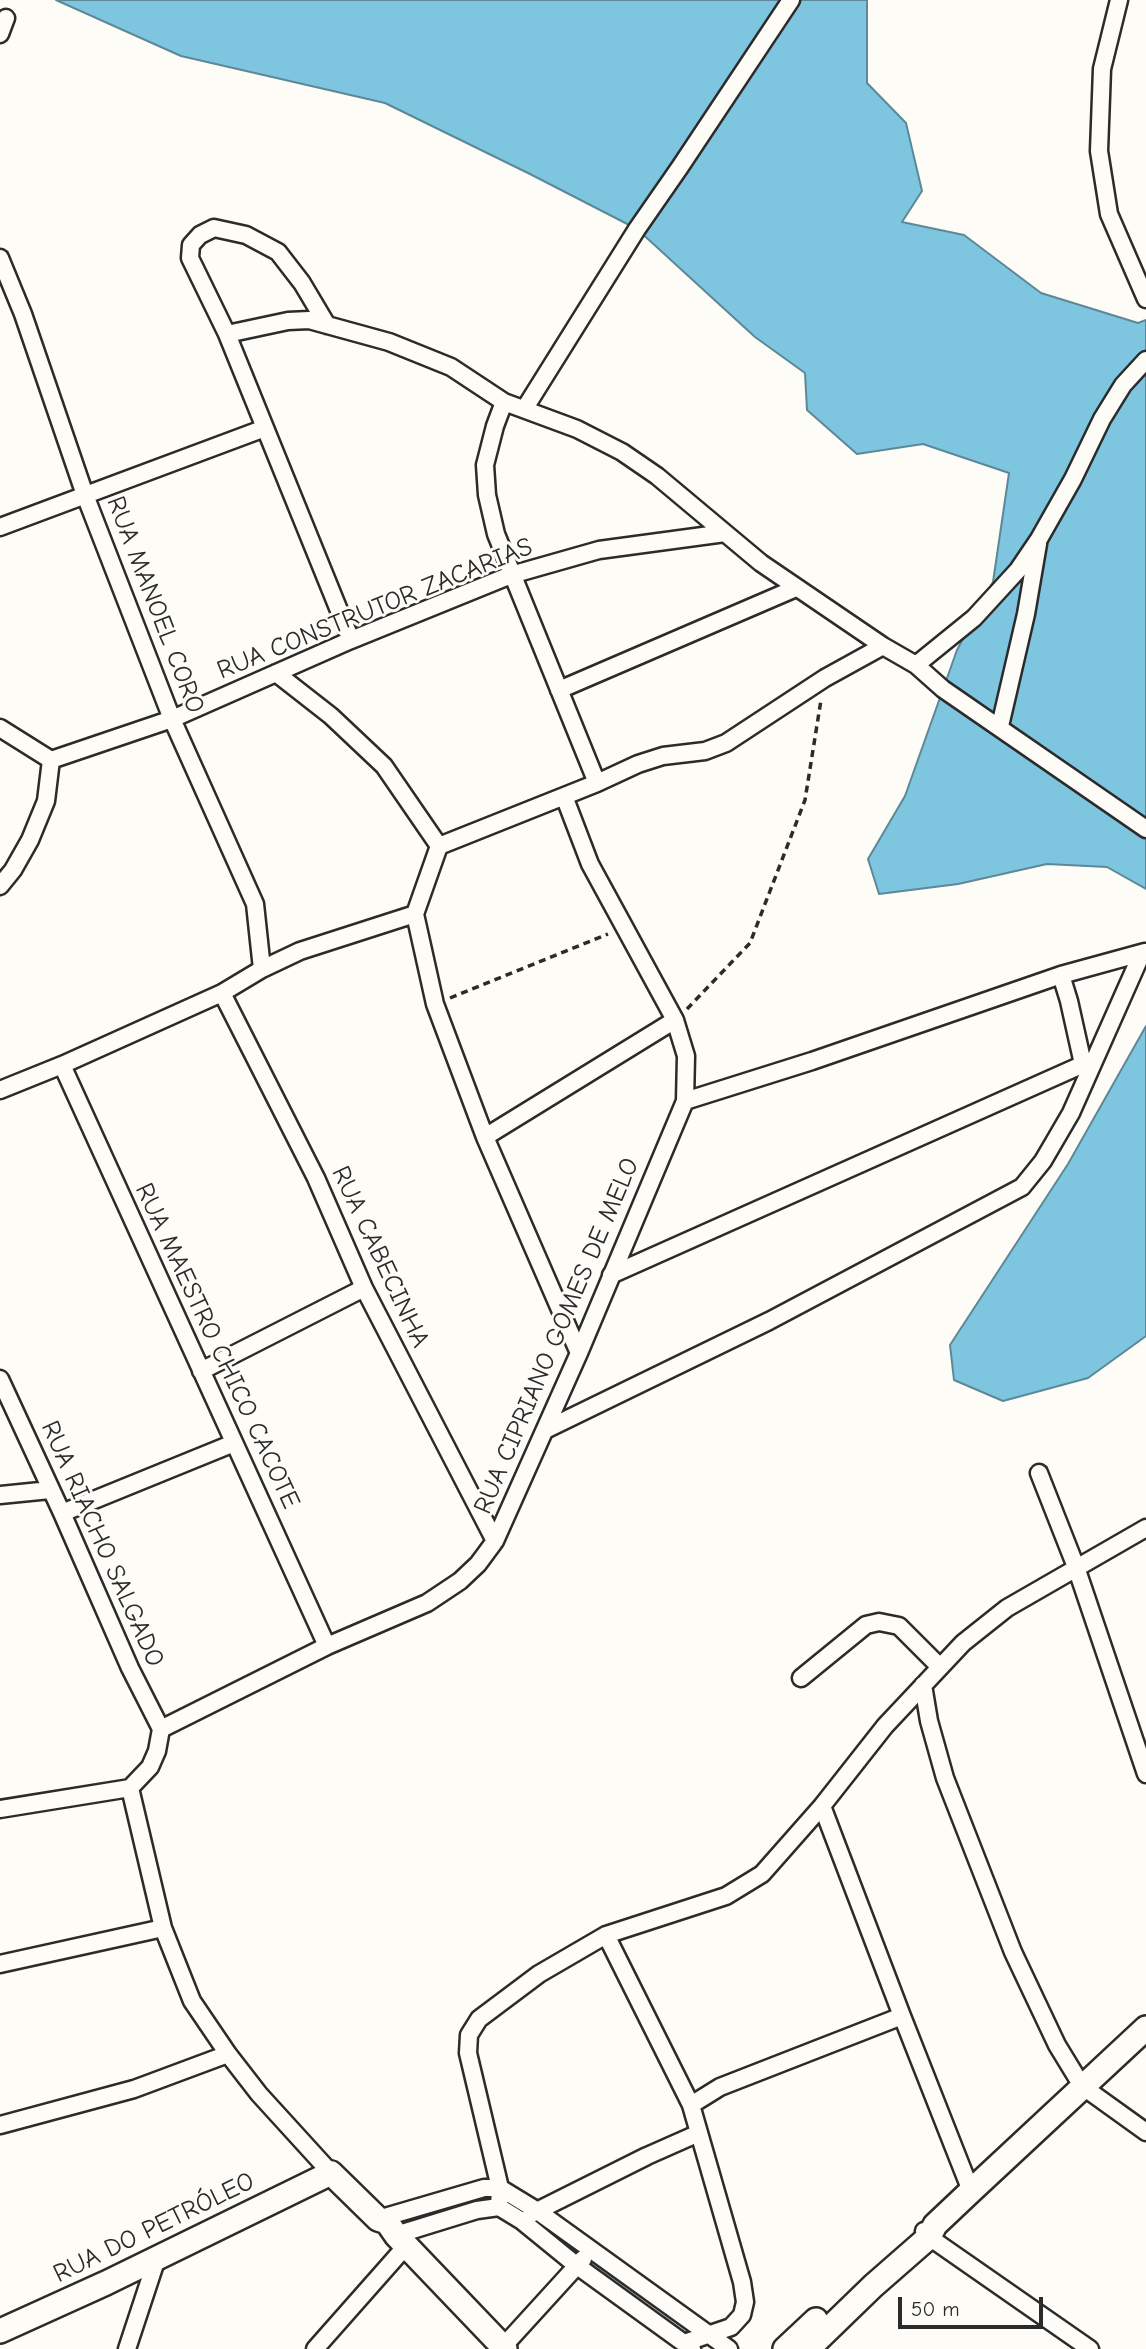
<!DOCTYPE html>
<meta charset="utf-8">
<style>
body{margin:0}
#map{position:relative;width:1146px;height:2349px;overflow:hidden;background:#fdfcf7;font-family:"Comic Neue",sans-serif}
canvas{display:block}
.scale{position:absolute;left:898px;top:2297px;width:145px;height:32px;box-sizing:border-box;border:4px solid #2b2b2b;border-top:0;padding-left:9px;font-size:21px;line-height:24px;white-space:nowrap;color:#2b2b2b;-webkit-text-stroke:5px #fdfcf7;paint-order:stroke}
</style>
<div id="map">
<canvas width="1146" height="2349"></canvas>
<div class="scale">50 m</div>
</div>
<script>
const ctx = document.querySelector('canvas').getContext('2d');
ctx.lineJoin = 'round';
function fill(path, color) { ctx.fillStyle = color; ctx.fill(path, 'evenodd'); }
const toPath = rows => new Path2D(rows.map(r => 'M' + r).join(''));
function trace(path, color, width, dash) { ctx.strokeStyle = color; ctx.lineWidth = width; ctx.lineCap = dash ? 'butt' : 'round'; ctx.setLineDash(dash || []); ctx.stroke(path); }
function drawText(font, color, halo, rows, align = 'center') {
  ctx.font = font + ' "Comic Neue",sans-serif'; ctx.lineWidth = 6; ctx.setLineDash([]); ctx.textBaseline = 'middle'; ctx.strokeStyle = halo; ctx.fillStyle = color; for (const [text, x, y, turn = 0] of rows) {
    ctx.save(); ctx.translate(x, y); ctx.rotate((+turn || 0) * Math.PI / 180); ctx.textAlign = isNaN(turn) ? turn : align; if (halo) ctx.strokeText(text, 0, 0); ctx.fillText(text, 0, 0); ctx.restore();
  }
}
const water = toPath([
 [56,0,867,0,867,83,906,123,922,191,902,222,964,235,1041,293,1138,323,1146,320,1146,889,1107,867,1047,864,958,884,879,894,868,859,905,796,957,650,993,582,1009,473,923,444,857,454,807,410,805,373,755,337,637,229,530,174,385,103,181,56,56,0],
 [1146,1026,1146,1336,1088,1378,1003,1401,954,1380,950,1345,1068,1164,1146,1026]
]);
const path = toPath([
 [450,998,608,934],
 [687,1009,750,943,805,800,821,700]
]);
const street = toPath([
 [1119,0,1102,69,1099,151,1109,214,1146,299],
 [0,34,6,18],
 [0,258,23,314,85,495,172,719,255,904,262,969],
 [327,325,302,283,278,252,246,235,214,228,200,235,191,245,190,258,227,334,351,640],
 [227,334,288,321,309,320,389,342,451,367,504,402,577,429,622,452,657,476,761,563,883,646,916,665,943,689,1146,829],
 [504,402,495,426,485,465,487,495,496,534,597,783],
 [525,408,637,229,680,167,791,0],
 [0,527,265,428],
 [916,665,974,618,1018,570,1039,539,1073,479,1102,419,1123,385,1146,360],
 [276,673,331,716,384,766,439,846],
 [559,690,796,588],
 [1000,726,1026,614,1038,544],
 [0,728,51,760,46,801,30,840,13,870,0,886],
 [51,760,172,719,351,640,511,575,599,550,725,533],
 [415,914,439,846,597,783,638,764,663,756,705,751,726,743,825,678,883,646],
 [415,914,435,1004,485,1137,579,1353],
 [1061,975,1069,1001,1083,1064],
 [222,993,316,1178,364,1288,495,1541],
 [62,1065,327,1646],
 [0,1090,62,1065,222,993,262,969,300,951,415,914],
 [685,1101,812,1061,1061,975,1145,952],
 [485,1137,675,1020],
 [611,1275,1095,1059],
 [201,1371,364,1288],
 [0,1379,62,1513,130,1668,161,1729],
 [545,1430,769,1321,1022,1187,1043,1161,1071,1113,1142,953],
 [1039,1473,1076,1567,1146,1774],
 [0,1495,50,1490],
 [62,1513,234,1443],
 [801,1678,866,1625,879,1622,899,1626,940,1667],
 [923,1685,929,1721,945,1778,1013,1952,1057,2045,1082,2086,1146,2132],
 [161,1729,327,1646,427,1603,460,1581,478,1564,495,1541,579,1353,685,1101,686,1056,675,1020,590,864,564,796],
 [130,1788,163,1928,192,2001,228,2054,259,2094,331,2173],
 [822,1806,902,2016,971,2191],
 [0,1809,130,1788,150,1767,157,1751,161,1729],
 [606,1935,691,2105,742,2282,745,2302,742,2315,731,2327,684,2343],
 [0,1964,163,1928],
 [691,2105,720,2087,902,2016],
 [0,2125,134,2089,228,2054],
 [499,2207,500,2188,468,2053,469,2035,479,2019,539,1974,606,1935,726,1896,762,1874,822,1806,885,1726,963,1643,1007,1608,1146,1528],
 [531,2214,647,2156,699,2133],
 [378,2219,484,2188,500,2188,536,2210,729,2349],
 [924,2231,929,2237,1090,2349],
 [396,2235,477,2210,499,2207,522,2221,576,2265,692,2349],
 [127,2349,157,2258],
 [315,2349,406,2246],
 [501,2349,583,2259]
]);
const secondary = toPath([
 [0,2331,106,2283,331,2173,378,2219,387,2222,396,2235,505,2349],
 [785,2349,816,2320],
 [808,2349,873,2286,929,2237,935,2225,971,2191,1146,2028]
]);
const streetNames = [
 ["RUA MANOEL CORO",155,605,69],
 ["RUA CONSTRUTOR ZACARIAS",375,609,-22],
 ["RUA CABECINHA",380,1257,65],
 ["RUA CIPRIANO GOMES DE MELO",557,1336,-67],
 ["RUA MAESTRO CHICO CACOTE",217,1346,65],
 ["RUA RIACHO SALGADO",102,1544,66],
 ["RUA DO PETRÓLEO",154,2228,-26]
];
fill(water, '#7ec6df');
trace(water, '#5d8897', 2);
trace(street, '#2b2b2b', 21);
trace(secondary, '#2b2b2b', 28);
trace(path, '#2b2b2b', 3.5, [7, 5]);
trace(street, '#fdfcf7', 16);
trace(secondary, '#fdfcf7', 23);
drawText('26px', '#2b2b2b', '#fdfcf7', streetNames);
</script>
